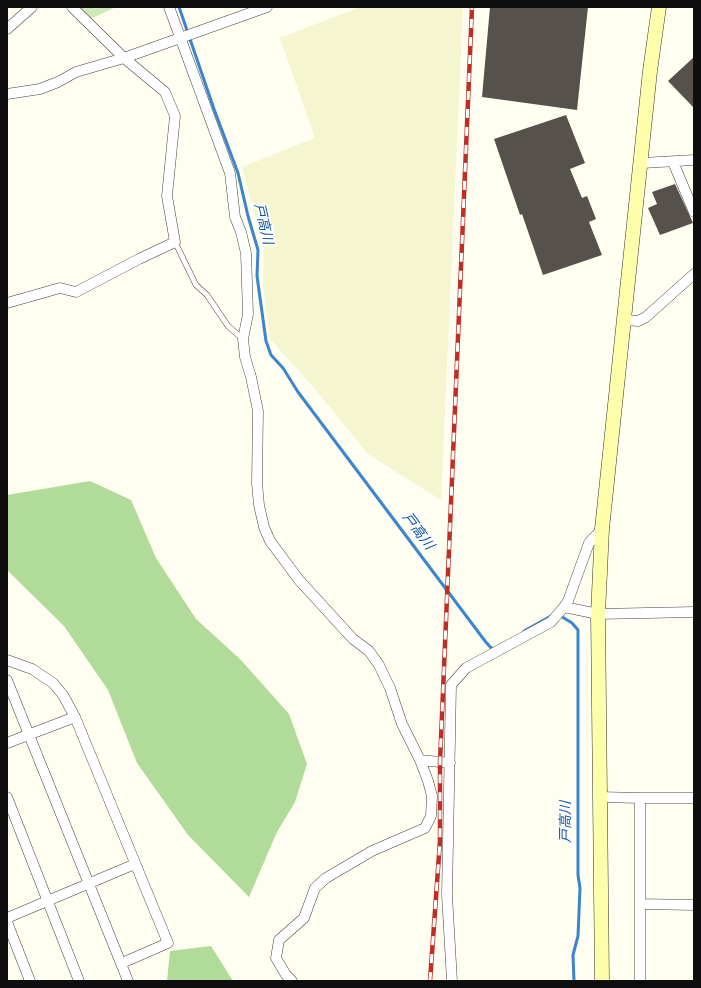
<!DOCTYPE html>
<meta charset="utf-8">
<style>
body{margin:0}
#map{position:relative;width:701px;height:988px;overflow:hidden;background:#fffef0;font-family:Spectral,serif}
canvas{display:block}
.frame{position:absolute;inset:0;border:8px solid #0f0f0f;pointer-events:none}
</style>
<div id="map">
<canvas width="701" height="988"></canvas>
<div class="frame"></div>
</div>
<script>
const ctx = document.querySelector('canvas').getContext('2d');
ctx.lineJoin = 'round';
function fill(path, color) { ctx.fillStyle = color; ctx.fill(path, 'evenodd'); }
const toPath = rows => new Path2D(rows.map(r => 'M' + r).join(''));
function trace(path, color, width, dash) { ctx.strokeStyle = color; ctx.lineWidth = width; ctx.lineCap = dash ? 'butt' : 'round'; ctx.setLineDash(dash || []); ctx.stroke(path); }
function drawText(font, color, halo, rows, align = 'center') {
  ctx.font = font + ' Spectral,"Noto Sans JP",serif'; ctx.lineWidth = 4; ctx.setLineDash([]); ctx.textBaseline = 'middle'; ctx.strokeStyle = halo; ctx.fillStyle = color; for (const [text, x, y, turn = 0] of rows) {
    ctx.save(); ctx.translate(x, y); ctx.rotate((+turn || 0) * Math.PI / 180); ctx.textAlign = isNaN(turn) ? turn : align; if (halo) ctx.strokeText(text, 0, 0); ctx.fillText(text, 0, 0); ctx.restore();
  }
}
const farmland = toPath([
 [360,7,463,7,441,500,368,454,315,389,270,339,263,286,264,247,242,167,315,138,280,38]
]);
const green = toPath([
 [72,7,116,7,86,21]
]);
const forest = toPath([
 [90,481,131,500,156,558,196,619,240,659,289,714,307,764,295,802,277,832,249,897,188,835,137,763,108,690,64,626,7,570,7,495],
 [211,946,233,981,167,981,170,951]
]);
const stream = toPath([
 [179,7,214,109,238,173,248,216,258,250,257,276,266,341,271,355,283,368,298,392,485,641,492,649,493,648],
 [559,615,572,623,578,630,578,875,580,888,578,936,573,955,574,981],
 [524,631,551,616]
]);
const building = toPath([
 [490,7,588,7,577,110,482,97],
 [694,57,694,108,668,81],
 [566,115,585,163,570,169,582,198,587,196,596,219,589,222,602,255,543,275,522,214,520,215,494,139],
 [675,184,693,223,660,235,648,208,657,204,652,192]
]);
const lane = toPath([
 [175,242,196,285,207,295,228,326,243,339]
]);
const street = toPath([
 [169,7,230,173,235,217,241,232,246,253,248,314,243,339,245,357,251,377,258,411,257,483,259,505,264,527,270,541,299,580,353,639,369,651,379,665,390,688,402,724,420,760,450,763],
 [7,29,32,7],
 [7,94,40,89,58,82,76,72,124,58,267,7],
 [673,162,694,212],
 [642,163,694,160],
 [7,303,60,288,76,292,139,259,175,242,167,196,175,116,165,92,124,58,72,7],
 [625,320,638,321,646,317,694,274],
 [564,607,598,614,694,612],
 [7,660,32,669,53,683,63,695,75,717,168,943,122,963],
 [7,680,128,981],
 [7,743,75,717],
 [7,797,79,981],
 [600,797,640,798,640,981],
 [640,798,694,798],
 [640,904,694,905],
 [7,918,135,864],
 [7,922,30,981],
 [292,981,286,975,276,958,279,940,304,918,315,888,326,878,372,851,425,828,431,816,432,796,428,781,420,760],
 [452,981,447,895,451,685,466,668,551,622,564,607,568,601,589,543,602,529]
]);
const secondary = toPath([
 [602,981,598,614,602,529,650,71,659,7]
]);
const rail = toPath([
 [430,981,440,841,440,762,472,7]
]);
const waterNames = [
 ["戸高川",262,224,77],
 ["戸高川",417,532,53],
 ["戸高川",567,822,-90]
];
fill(farmland, '#f5f5d0');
fill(green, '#ceeab9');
fill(forest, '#b0db98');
trace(stream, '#3b85ce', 3);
fill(building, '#57514b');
trace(lane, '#424242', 6);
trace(street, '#424242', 11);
trace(secondary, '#313131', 15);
trace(lane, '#fff', 5);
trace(street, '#fff', 10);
trace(secondary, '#fffeab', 14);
trace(rail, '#c02d25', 4.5);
trace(rail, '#fff', 3, [9]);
drawText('italic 14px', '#1657a2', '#fff', waterNames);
</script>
